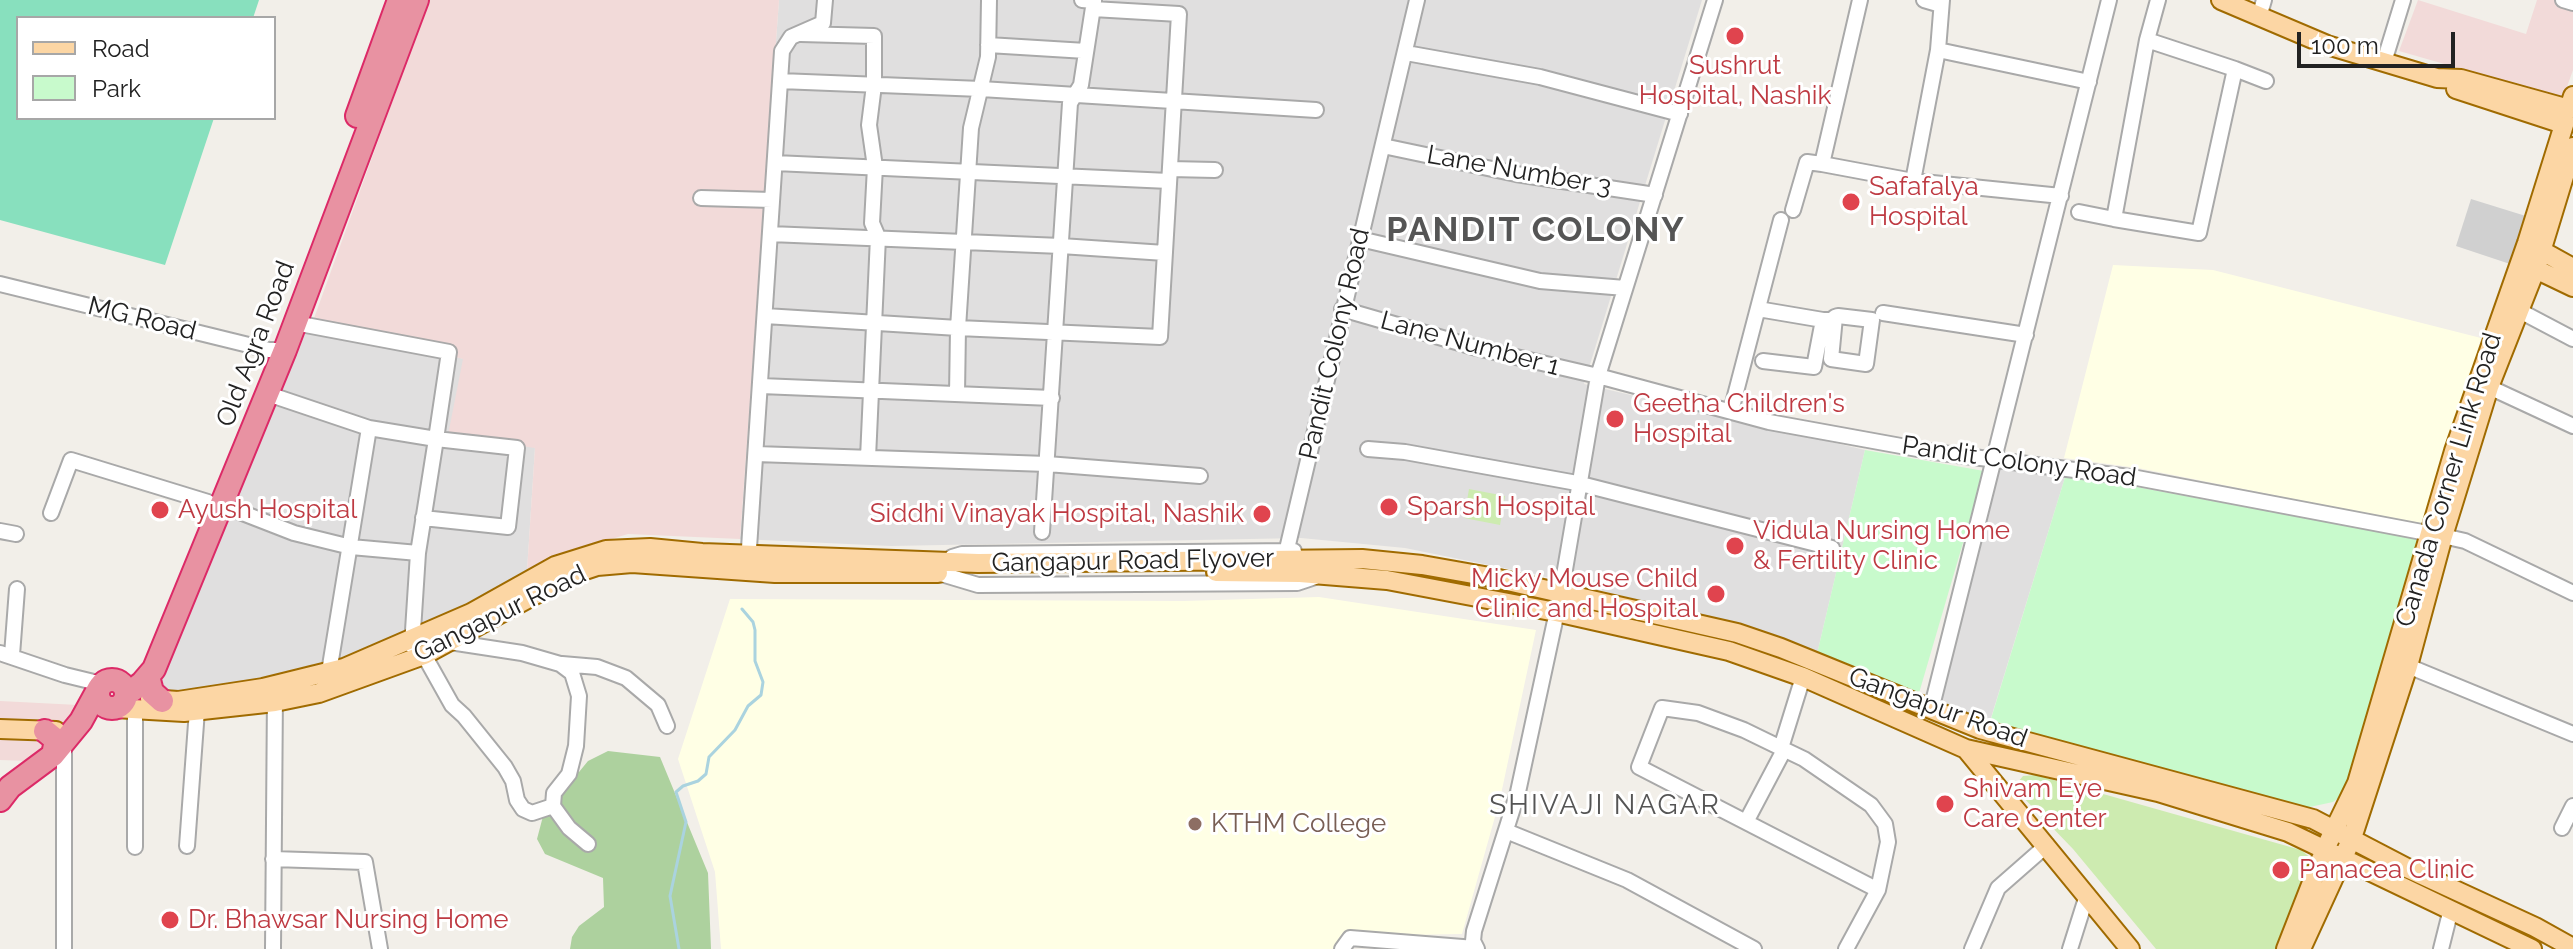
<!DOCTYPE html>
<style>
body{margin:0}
#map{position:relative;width:2573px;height:949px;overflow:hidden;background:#f2efe9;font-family:Raleway,sans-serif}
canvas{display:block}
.legend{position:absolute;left:16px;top:16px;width:260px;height:104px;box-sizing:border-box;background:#fff;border:2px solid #a7a7a7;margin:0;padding:10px 14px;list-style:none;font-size:24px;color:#222}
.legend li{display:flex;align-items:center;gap:16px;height:40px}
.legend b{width:40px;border:2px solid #a7a7a7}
.scale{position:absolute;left:2297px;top:32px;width:158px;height:36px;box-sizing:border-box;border:4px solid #222;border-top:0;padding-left:10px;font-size:24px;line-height:28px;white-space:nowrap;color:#222;-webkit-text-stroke:6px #fff;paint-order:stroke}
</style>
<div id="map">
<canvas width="2573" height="949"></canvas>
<ul class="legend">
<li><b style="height:10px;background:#fcd6a4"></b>Road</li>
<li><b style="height:22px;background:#c8facc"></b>Park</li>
</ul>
<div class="scale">100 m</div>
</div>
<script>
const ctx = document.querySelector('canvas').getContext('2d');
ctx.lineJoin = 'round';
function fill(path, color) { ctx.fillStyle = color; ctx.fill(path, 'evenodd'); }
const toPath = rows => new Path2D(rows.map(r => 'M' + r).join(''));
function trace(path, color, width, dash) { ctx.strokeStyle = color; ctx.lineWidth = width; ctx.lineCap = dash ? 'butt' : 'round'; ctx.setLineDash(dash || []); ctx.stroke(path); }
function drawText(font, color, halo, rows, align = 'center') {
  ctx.font = font + ' Raleway,sans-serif'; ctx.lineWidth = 6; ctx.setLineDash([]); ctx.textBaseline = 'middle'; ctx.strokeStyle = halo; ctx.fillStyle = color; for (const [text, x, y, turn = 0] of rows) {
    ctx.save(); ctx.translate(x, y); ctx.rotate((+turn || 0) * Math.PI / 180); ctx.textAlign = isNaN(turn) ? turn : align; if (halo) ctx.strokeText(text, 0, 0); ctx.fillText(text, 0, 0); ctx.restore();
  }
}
const residential = toPath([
 [779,0,1702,0,1584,384,1865,450,1817,654,1752,628,1538,575,1405,548,1301,538,891,546,740,539],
 [313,321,464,359,535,448,527,571,463,605,338,662,287,679,164,696,156,688,282,370],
 [1997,463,2066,474,1990,721,1958,713,1929,702]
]);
const commercial = toPath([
 [429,0,779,0,740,539,628,534,565,553,527,571,535,448,448,435,463,359,313,321],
 [2418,0,2526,34,2537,0,2573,0,2573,70,2563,98,2399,51],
 [0,701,78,705,29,761,0,760]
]);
const education = toPath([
 [2113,265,2213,270,2481,338,2429,526,2138,468,2064,458],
 [1319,597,1536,630,1500,799,1462,934,1346,936,1338,949,721,949,715,872,678,759,730,599,1183,601]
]);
const religious = toPath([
 [2471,199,2529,217,2513,265,2456,246]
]);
const grass = toPath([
 [1469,489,1505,496,1500,525,1464,518],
 [2036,775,2301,850,2312,859,2313,887,2277,949,2156,949,2073,849,2018,792,2018,782,2023,776]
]);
const forest = toPath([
 [608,751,660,757,708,873,711,949,570,949,572,937,579,926,604,907,603,878,545,854,537,839,547,801,562,773,579,772,588,761]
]);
const park = toPath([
 [1865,450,1984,471,1917,700,1817,654],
 [2066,474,2419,539,2357,774,2343,794,2333,802,2305,808,1990,722]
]);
const pitch = toPath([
 [0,0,259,0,253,18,18,18,18,118,214,118,165,265,0,220]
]);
const stream = toPath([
 [679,949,670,896,686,822,676,792,683,786,698,781,706,774,709,757,735,730,748,706,761,695,763,682,755,661,755,630,753,622,742,609]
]);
const minor = toPath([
 [1860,0,1822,164,1913,181,1938,50,1942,0],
 [1924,0,1941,5],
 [2563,0,2573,3],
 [2259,17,2264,0],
 [801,34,874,36,874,85,869,125,875,167,872,223,878,237,868,458],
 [2147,40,2235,69,2199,233,2114,219,2147,40],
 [2147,40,2158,0],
 [988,45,1086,51],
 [1938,50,2089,82],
 [1406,53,1540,77,1680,114],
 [2384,62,2403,0],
 [2235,69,2266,81],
 [780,81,981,89,1316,110],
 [1383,146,1516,174,1655,195],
 [775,163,1169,181],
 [1170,169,1215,170],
 [1913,181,2061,196],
 [701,198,772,200],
 [1793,210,1807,162,1822,164],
 [2079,212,2114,219],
 [770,234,1061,246,1165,253],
 [1360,239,1540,281,1625,288],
 [0,284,269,350,285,350],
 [1342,309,1477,348,1598,376,1769,422,1934,452,2137,478,2443,536,2465,541,2573,593],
 [1758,309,1823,320,1831,320,1835,317,1838,316,1872,320,1866,364,1831,359,1835,317],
 [2518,310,2573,339],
 [1883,313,2026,335],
 [765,316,958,328,971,128,988,57,989,0],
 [295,323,449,352,436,439,517,448,508,527,423,518],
 [1763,361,1814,367,1823,320],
 [761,386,1052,398],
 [2489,387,2573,426],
 [268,394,369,428,436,439,418,553],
 [957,394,958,328,1160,337,1179,14,1093,9],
 [1731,411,1781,220],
 [1368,449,1405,452,1577,483,1832,548],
 [756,454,1047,464,1200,476],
 [222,505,294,533,351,547,418,553,412,646],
 [51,513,71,460,208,502],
 [0,531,16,534],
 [1042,532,1070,103,1081,85,1094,1,1082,0],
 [1287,549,1417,0],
 [952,557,962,554,1294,551],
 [748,563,782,51,791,37,823,23,825,0],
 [938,573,978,585,1297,583,1315,577],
 [450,642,522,653,560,664,572,673,579,696,576,746,569,774,554,793,553,806,569,828,588,844],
 [0,653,65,675,102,684],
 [12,655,17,589],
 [424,655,452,705,464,716,505,767,513,781,517,800,523,809,532,813,553,806],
 [562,664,597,667,626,678,658,705,667,726],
 [2408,666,2573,734],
 [329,672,369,428],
 [1803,677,1781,748,1804,759,1871,805,1885,824,1888,842,1878,890,1846,949],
 [135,710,135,847],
 [1931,710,2109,0],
 [64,742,64,949],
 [1781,748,1744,730,1698,713,1662,708,1639,767,1878,890],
 [1746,822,1784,750],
 [2562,828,2573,806],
 [1506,831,1627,880,1754,949],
 [187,846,197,710],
 [273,859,365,862,380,949],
 [273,949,275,693],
 [1342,949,1350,938,1475,948],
 [1477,949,1473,941,1474,931,1518,792,1561,593,1598,376,1715,0],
 [1972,949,1998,888,2047,845],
 [2070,949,2087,895],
 [2441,949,2451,909]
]);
const major = toPath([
 [2221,0,2327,45,2437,78,2461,79,2569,109],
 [2456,89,2563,124],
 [2533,246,2573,268],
 [2525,264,2573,287],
 [1216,572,1300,573,1387,580,1556,612,1729,651,1803,677,1966,749,2158,792,2288,832,2532,949],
 [150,699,178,701,263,688,344,668,471,613,555,566,606,550,650,548,702,553,978,563,1362,559,1422,565,1490,577,1737,633,1781,648,1980,729,2313,819,2407,868,2535,927,2573,948],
 [115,708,184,712,275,702,319,693,424,655,573,574,597,566,632,563,775,573,938,573],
 [0,729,56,731],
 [1966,749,2130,949],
 [2286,949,2325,849,2357,783,2454,451,2527,243,2573,96],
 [2301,949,2352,838,2408,666,2443,536,2489,387,2536,268,2573,147]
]);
const highway = toPath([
 [357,116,399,0],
 [148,676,152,692,162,701],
 '98 694a14 14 0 1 1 28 0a14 14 0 1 1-28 0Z',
 [126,695,142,683,154,669,285,350,417,0],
 [45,731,56,740,53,755],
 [0,800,10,787,53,755,81,721,99,688]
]);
const markers = [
 [1735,36,10,"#e0444e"],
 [1851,202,10,"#e0444e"],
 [1615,419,10,"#e0444e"],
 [1389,507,10,"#e0444e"],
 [160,510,10,"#e0444e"],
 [1262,514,10,"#e0444e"],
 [1735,546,10,"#e0444e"],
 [1716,594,10,"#e0444e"],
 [1945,804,10,"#e0444e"],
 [1195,824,8,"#8d6e63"],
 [2281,870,10,"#e0444e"],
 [170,920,10,"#e0444e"]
];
const healthNames = [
 ["Sushrut",1735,66,"center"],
 ["Hospital, Nashik",1735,96,"center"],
 ["Safafalya",1869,187],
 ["Hospital",1869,217],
 ["Geetha Children's",1633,404],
 ["Hospital",1633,434],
 ["Sparsh Hospital",1407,507],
 ["Ayush Hospital",178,510],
 ["Siddhi Vinayak Hospital, Nashik",1244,514,"right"],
 ["Vidula Nursing Home",1753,531],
 ["& Fertility Clinic",1753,561],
 ["Micky Mouse Child",1698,579,"right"],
 ["Clinic and Hospital",1698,609,"right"],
 ["Shivam Eye",1963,789],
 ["Care Center",1963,819],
 ["Panacea Clinic",2299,870],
 ["Dr. Bhawsar Nursing Home",188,920]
];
const streetNames = [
 ["Lane Number 3",1519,171,10],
 ["MG Road",142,319,14],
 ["Old Agra Road",256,344,-69],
 ["Pandit Colony Road",1335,344,-77],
 ["Lane Number 1",1470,344,15],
 ["Pandit Colony Road",2019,462,8],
 ["Canada Corner Link Road",2449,480,-73],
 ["Gangapur Road Flyover",1133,561,-1],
 ["Gangapur Road",500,614,-26],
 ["Gangapur Road",1938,708,20]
];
const educationNames = [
 ["KTHM College",1211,824]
];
const neighbourhoodNames = [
 ["SHIVAJI NAGAR",1605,806]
];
const districtNames = [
 ["PANDIT COLONY",1536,231]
];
fill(residential, '#e0dfdf');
fill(commercial, '#f2dad9');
fill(education, '#ffffe5');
fill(religious, '#d0d0d0');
fill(grass, '#cdebb0');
fill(forest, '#add19e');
fill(park, '#c8facc');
fill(pitch, '#88e0be');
trace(stream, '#aad3df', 3);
trace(minor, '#a9a9a9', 18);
trace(major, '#a06b00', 22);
trace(highway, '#dc2a67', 26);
trace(minor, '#fff', 14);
trace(major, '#fcd6a4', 18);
trace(highway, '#e892a2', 22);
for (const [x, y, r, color] of markers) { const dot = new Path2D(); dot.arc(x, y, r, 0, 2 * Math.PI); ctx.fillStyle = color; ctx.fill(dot); trace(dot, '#fff', 3); }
drawText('26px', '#be3a42', '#fff', healthNames, 'left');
drawText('26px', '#222', '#fff', streetNames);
drawText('26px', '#785e54', '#fff', educationNames, 'left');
ctx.letterSpacing = '2px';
drawText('28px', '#555', '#fff', neighbourhoodNames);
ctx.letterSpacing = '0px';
ctx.letterSpacing = '2px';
drawText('bold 34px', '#555', '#fff', districtNames);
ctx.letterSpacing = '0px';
</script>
